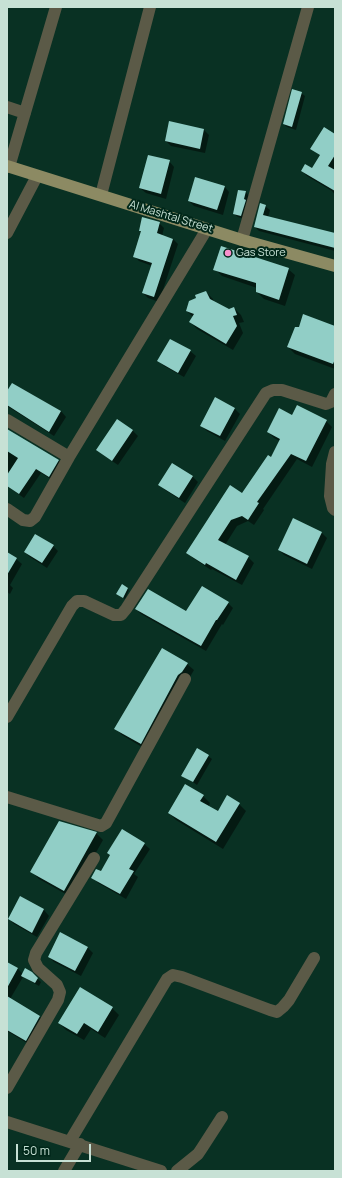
<!DOCTYPE html>
<style>
body{margin:0}
#map{position:relative;width:342px;height:1178px;overflow:hidden;background:#093123;font-family:Manrope,sans-serif}
canvas{display:block}
.frame{position:absolute;inset:0;border:8px solid #c7e1d5;pointer-events:none}
.scale{position:absolute;left:16px;top:1144px;width:75px;height:18px;box-sizing:border-box;border:2px solid #c7e1d5;border-top:0;padding-left:5px;font-size:12px;line-height:14px;white-space:nowrap;color:#c7e1d5;-webkit-text-stroke:3px #002719;paint-order:stroke}
</style>
<div id="map">
<canvas width="342" height="1178"></canvas>
<div class="frame"></div>
<div class="scale">50 m</div>
</div>
<script>
const ctx = document.querySelector('canvas').getContext('2d');
ctx.lineJoin = 'round';
function fill(path, color) { ctx.fillStyle = color; ctx.fill(path, 'evenodd'); }
const toPath = rows => new Path2D(rows.map(r => 'M' + r).join(''));
function trace(path, color, width, dash) { ctx.strokeStyle = color; ctx.lineWidth = width; ctx.lineCap = dash ? 'butt' : 'round'; ctx.setLineDash(dash || []); ctx.stroke(path); }
function drawText(font, color, halo, rows, align = 'center') {
  ctx.font = font + ' Manrope,sans-serif'; ctx.lineWidth = 4; ctx.setLineDash([]); ctx.textBaseline = 'middle'; ctx.strokeStyle = halo; ctx.fillStyle = color; for (const [text, x, y, turn = 0] of rows) {
    ctx.save(); ctx.translate(x, y); ctx.rotate((+turn || 0) * Math.PI / 180); ctx.textAlign = isNaN(turn) ? turn : align; if (halo) ctx.strokeText(text, 0, 0); ctx.fillText(text, 0, 0); ctx.restore();
  }
}
const shadow = toPath([
 [301,93,305,96,296,130,287,127,284,124],
 [170,122,204,130,209,135,205,153,171,146,166,141],
 [335,135,335,167,333,170,335,171,335,195,332,191,307,176,302,171,313,170,321,156,311,149],
 [169,161,174,167,166,199,146,193,140,188],
 [224,186,229,192,223,215,194,206,189,201],
 [246,192,249,196,244,219,238,217,234,214],
 [265,206,270,210,268,217,335,236,335,251,259,231,255,227],
 [159,223,164,228,162,236,173,239,178,244,159,302,148,298,143,293,152,266,139,261,134,256,142,233,140,230],
 [215,269,288,269,295,275,285,306,264,299,257,292,257,288,222,276],
 [206,292,213,299,214,303,229,310,234,308,241,315,244,322,239,323,243,333,233,350,197,329,190,322,193,317,187,311],
 [335,327,335,369,295,354,288,347],
 [170,340,190,351,196,356,184,377,164,366,159,361],
 [13,384,61,411,66,417,54,436,7,406,7,393],
 [216,399,235,409,240,414,225,441,207,431,201,426],
 [292,416,326,421,332,427,312,467,297,459,263,509,264,510,254,525,248,521,237,526,225,545,248,557,254,563,242,585,212,569,211,570,193,558,187,552,242,494,272,458,280,441,274,438,268,432],
 [117,420,133,431,138,436,118,465,103,455,97,450],
 [7,430,58,460,63,465,54,481,41,473,24,498,7,486,7,476,11,471,7,472],
 [173,464,193,477,198,482,185,503,165,490,160,485],
 [294,520,322,533,327,538,312,569,284,555,279,550],
 [53,546,58,551,47,568,30,557,25,552],
 [7,553,16,559,22,564,10,585,13,588,10,594,7,592],
 [122,585,129,590,125,599,119,595],
 [228,603,233,608,223,625,222,624,206,651,141,614,136,609,187,612],
 [187,664,194,670,147,750,122,735,116,729],
 [208,756,212,759,197,785,183,775],
 [203,796,210,803,208,807,218,813,239,804,246,811,223,849,176,820,169,813],
 [122,830,144,844,150,849,134,874,138,877,126,899,98,883,93,877,101,873,111,855],
 [96,833,103,840,71,897,39,879,32,872],
 [21,897,44,910,49,916,37,937,14,924,9,919],
 [87,947,93,953,81,976,54,962,49,957],
 [7,963,18,969,23,974,31,973,41,982,39,986,23,977,10,999,40,1017,46,1023,32,1046,7,1031],
 [112,1008,119,1015,105,1038,91,1029,84,1040,66,1030,59,1023]
]);
const building = toPath([
 [292,89,302,92,292,127,283,124],
 [169,121,204,129,200,149,165,141],
 [324,127,335,134,335,155,328,166,335,170,335,191,301,171,305,164,312,168,320,155,310,149],
 [148,155,170,160,161,194,139,188],
 [195,177,225,186,217,210,188,201],
 [238,190,246,191,244,199,246,200,241,216,233,214],
 [260,203,266,205,263,215,335,233,335,248,254,227],
 [142,217,160,222,157,233,173,239,154,297,142,293,152,263,133,257,141,231,139,231],
 [221,246,289,268,279,300,256,292,256,283,213,270],
 [206,291,210,299,229,309,234,307,237,315,233,316,237,326,226,344,189,322,194,314,186,311,189,301,196,298,195,295],
 [303,314,335,326,335,359,333,364,287,347,295,327,299,327],
 [170,339,191,350,178,373,157,361],
 [12,383,61,411,49,432,7,405,7,391],
 [215,397,235,408,220,436,200,426],
 [297,405,327,420,306,461,291,454,257,502,259,503,248,520,242,516,231,520,218,540,249,556,236,580,206,563,205,565,186,553,230,485,242,493,268,455,271,457,280,439,267,432,279,408,292,415],
 [117,419,133,430,112,461,96,450],
 [7,429,59,460,49,477,36,469,19,494,7,486,7,475,18,458,7,451],
 [172,463,193,476,179,498,158,485],
 [293,518,322,532,307,564,278,550],
 [35,534,54,545,42,563,24,552],
 [7,552,17,558,7,575],
 [122,584,128,588,123,598,116,594],
 [202,586,229,602,217,620,216,620,201,646,135,609,148,589,186,611],
 [162,648,188,663,182,672,178,675,141,744,114,729],
 [197,748,209,755,193,782,181,776],
 [185,784,204,795,200,801,218,811,227,795,240,803,216,842,168,813],
 [59,821,97,832,64,891,30,872],
 [122,829,145,843,129,869,134,871,120,894,91,878,96,869,101,871,110,855,107,853],
 [20,896,44,909,32,933,8,919],
 [60,932,88,947,75,971,48,957],
 [7,962,18,968,7,988],
 [25,968,32,972,38,978,35,983,21,976],
 [80,987,113,1007,98,1032,84,1023,77,1034,58,1023],
 [7,996,40,1016,26,1041,7,1030]
]);
const minor = toPath([
 [7,107,25,113],
 [9,167,56,7],
 [101,195,150,7],
 [7,233,37,176],
 [242,240,308,7],
 [7,420,69,457],
 [335,452,332,464,330,496,333,508,335,510],
 [7,509,23,520,30,521,35,517,69,457,207,229],
 [7,717,72,606,77,601,84,601,114,615,121,615,126,609,266,393,273,390,282,390,326,404,331,402,335,394],
 [7,797,101,826,106,823,185,679],
 [7,1088,58,1000,60,992,57,985,38,968,34,960,36,953,94,858],
 [7,1122,161,1171],
 [70,1141,167,979,173,975,182,977,270,1010,277,1012,283,1007,289,1000,314,958],
 [64,1171,80,1144],
 [177,1171,198,1154,202,1148,222,1117]
]);
const major = toPath([
 [7,166,242,240,335,266]
]);
const markers = [
 [228,253,4,"#f890cc"]
];
const streetNames = [
 ["Al Mashtal Street",171,217,17]
];
const poiNames = [
 ["Gas Store",236,253]
];
fill(shadow, '#0007');
fill(building, '#91cec6');
trace(minor, '#5b5a47', 12);
trace(major, '#8c8a63', 12);
for (const [x, y, r, color] of markers) { const dot = new Path2D(); dot.arc(x, y, r, 0, 2 * Math.PI); ctx.fillStyle = color; ctx.fill(dot); trace(dot, '#002719', 1.5); }
drawText('11px', '#c7e1d5', '#002719', streetNames);
drawText('11px', '#c7e1d5', '#002719', poiNames, 'left');
</script>
